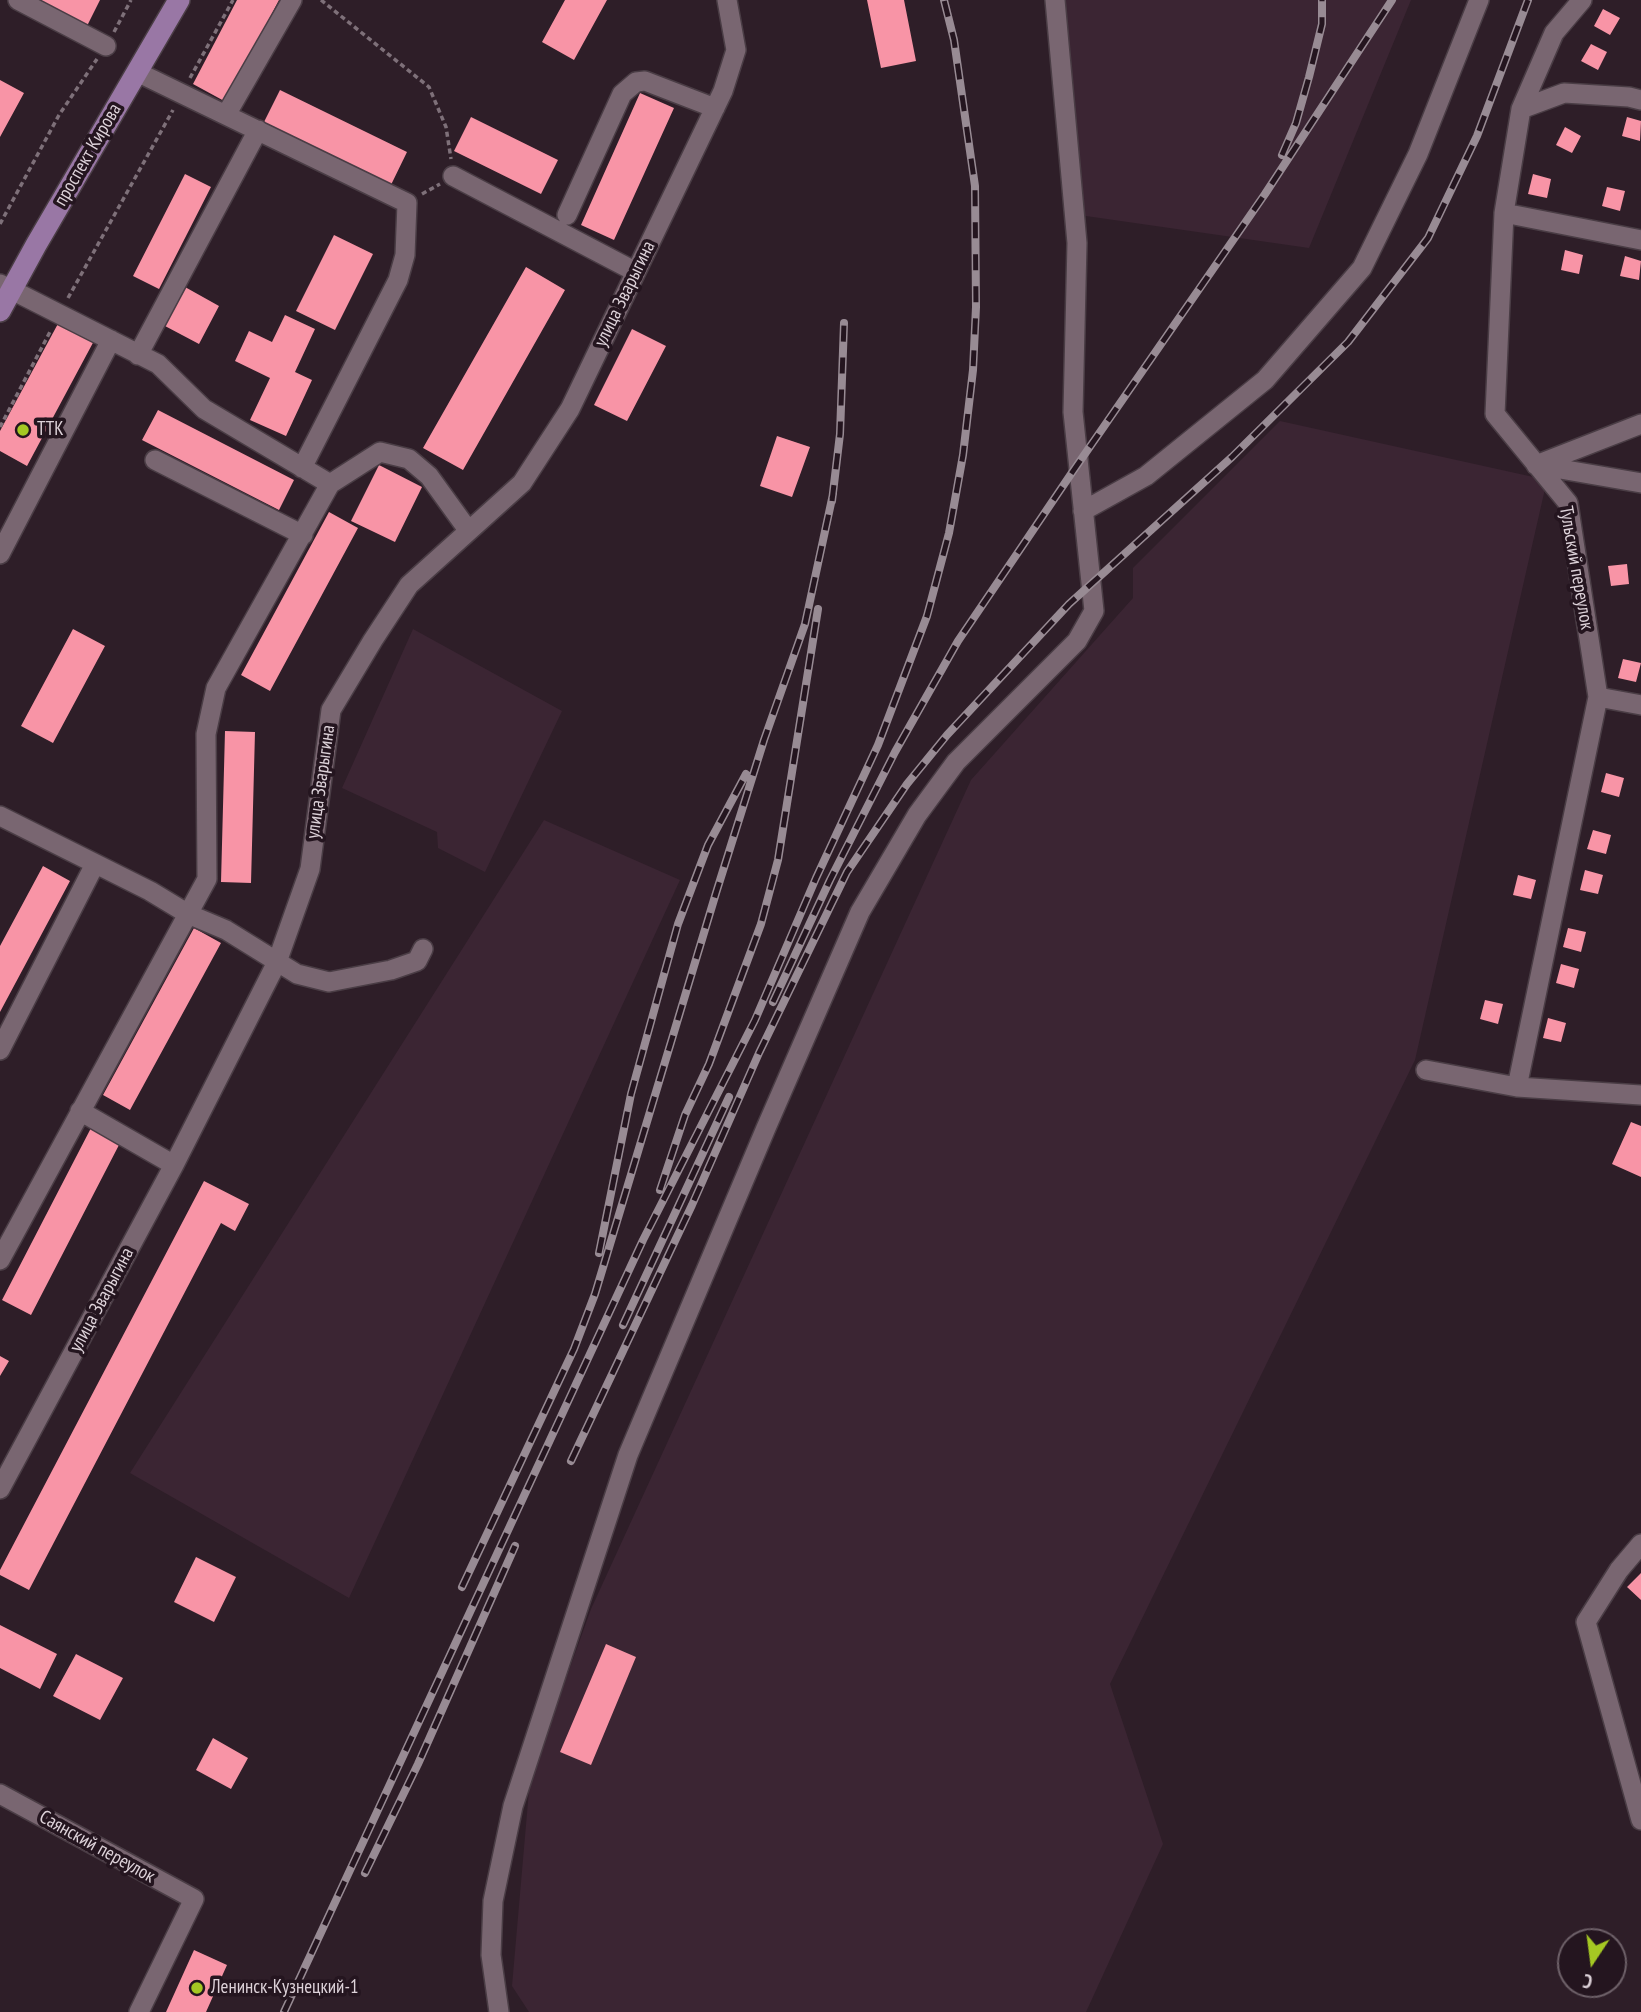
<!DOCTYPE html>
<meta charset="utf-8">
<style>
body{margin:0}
#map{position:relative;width:1641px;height:2012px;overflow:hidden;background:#2e1e28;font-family:"PT Sans Narrow",sans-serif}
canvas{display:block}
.north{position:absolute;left:1557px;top:1928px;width:70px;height:70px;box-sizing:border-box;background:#24151f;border:2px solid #6e6169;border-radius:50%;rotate:193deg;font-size:19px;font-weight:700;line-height:28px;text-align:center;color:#ddd2d9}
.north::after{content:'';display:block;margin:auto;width:24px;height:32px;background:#a5c823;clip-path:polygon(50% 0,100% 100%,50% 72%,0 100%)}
</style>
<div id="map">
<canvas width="1641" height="2012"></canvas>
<div class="north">С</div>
</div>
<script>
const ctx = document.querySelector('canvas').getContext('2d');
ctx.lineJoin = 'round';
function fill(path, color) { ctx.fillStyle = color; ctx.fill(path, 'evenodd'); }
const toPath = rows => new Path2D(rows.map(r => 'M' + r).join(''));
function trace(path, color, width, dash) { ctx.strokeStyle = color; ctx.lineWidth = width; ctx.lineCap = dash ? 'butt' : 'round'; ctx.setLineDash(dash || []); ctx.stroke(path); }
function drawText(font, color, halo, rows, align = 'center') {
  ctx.font = font + ' "PT Sans Narrow",sans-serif'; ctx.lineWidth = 7; ctx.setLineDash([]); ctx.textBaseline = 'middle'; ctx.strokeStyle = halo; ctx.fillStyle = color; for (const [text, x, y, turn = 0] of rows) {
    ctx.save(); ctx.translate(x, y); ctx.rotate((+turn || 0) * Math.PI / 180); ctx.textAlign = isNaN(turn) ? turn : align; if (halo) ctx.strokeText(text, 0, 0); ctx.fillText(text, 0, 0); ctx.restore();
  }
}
const built = toPath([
 [1060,0,1411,0,1309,248,1079,215],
 [1280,421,1547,480,1415,1060,1110,1684,1163,1844,1086,2012,529,2012,512,1986,530,1779,591,1609,971,780,1133,598,1133,568],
 [413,629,562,711,485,872,438,848,437,832,342,788],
 [544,820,680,880,349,1598,130,1473]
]);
const building = toPath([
 [32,0,100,0,86,28],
 [237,0,279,0,226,102,193,84],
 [565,0,607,0,574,60,542,42],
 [867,0,904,0,916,61,881,68],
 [1603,9,1620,18,1610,35,1594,26],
 [1591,44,1607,52,1598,70,1581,61],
 [0,80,24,93,0,137],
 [280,90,407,152,389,189,262,126],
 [640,93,674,108,614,240,581,225],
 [471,117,558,160,541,194,454,151],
 [1627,117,1641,121,1640,141,1622,136],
 [1565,127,1581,136,1572,153,1556,145],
 [185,174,211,187,159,289,133,276],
 [1533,174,1551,179,1547,198,1528,194],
 [1607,187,1625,191,1620,211,1602,206],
 [334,235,373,254,335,330,296,311],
 [1565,250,1583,255,1579,274,1561,270],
 [1625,256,1641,261,1639,280,1620,276],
 [526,267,565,290,463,470,423,448],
 [185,287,219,306,199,344,165,326],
 [285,315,315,329,295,372,312,380,286,436,250,420,270,378,235,361,249,331,272,342],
 [60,320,95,339,27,466,0,451,0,431],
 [632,329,666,346,627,421,594,405],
 [158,410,294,480,279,510,142,440],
 [777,436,810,447,792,497,760,486],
 [379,465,422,487,395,542,351,521],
 [329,512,358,528,270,691,241,675],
 [1627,564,1629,584,1611,586,1608,566],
 [73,629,105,646,53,743,21,726],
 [1623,659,1641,663,1636,682,1618,678],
 [225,731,255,732,251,883,221,882],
 [1606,773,1624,778,1619,797,1601,792],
 [1593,830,1611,835,1606,854,1587,849],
 [43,866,70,881,0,1012,0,946],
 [1585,870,1603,875,1598,894,1580,890],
 [1518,875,1536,880,1531,899,1513,895],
 [194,928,221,943,130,1110,103,1095],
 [1568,928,1586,932,1581,952,1563,947],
 [1561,964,1579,969,1574,988,1556,983],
 [1485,1000,1503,1004,1498,1024,1480,1019],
 [1548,1018,1566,1023,1561,1042,1543,1038],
 [1631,1122,1641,1126,1641,1177,1612,1164],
 [91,1128,120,1143,31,1315,2,1300],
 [204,1181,249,1204,235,1231,221,1223,29,1590,0,1575,0,1570],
 [0,1356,9,1361,0,1376],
 [196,1557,236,1577,214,1622,174,1602],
 [1641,1573,1641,1600,1627,1587],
 [0,1625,57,1654,40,1689,0,1668],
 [606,1644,636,1657,591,1765,560,1752],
 [76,1654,123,1678,100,1720,53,1696],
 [213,1738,248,1758,231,1789,196,1770],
 [194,1950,227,1965,206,2012,166,2012]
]);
const path = toPath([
 [321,0,429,87,446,127,451,159],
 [114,32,131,0],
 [190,78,233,0],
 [422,194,440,184],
 [0,224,59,115,97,59],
 [68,298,173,110],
 [0,427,51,330]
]);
const minor = toPath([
 [18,0,106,46],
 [137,72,407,203,405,255,398,280,302,468],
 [1521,109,1564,93,1629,97,1641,100],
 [226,115,292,0],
 [453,176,636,272],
 [1504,213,1641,240],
 [567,215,622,94,636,82,645,81,715,108],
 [0,284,158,364,204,409,330,484,216,688,206,734,207,879,0,1260],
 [138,355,258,130],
 [155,460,303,535],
 [1536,465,1641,424],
 [1537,465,1641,483],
 [330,484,380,452,409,459,429,476,468,530],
 [1083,511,1146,476,1265,380,1362,268,1418,154,1479,0],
 [0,554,111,340],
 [1598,697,1641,705],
 [0,816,150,891,188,914,226,930,297,974,329,982,391,970,417,961,423,949],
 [0,1050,95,864],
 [1426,1070,1517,1087,1641,1095],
 [1517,1087,1598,697,1568,503,1495,414,1504,213,1521,109,1554,33,1582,0],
 [80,1111,174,1165],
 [0,1489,174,1165,277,962,310,869,331,710,373,640,409,585,522,483,570,409,723,91,736,50,727,0],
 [1641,1544,1619,1570,1586,1622,1641,1820],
 [0,1794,194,1899,139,2012],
 [499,2012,491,1955,493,1901,513,1806,628,1455,766,1128,860,912,917,815,956,762,1077,641,1094,611,1073,412,1077,243,1055,0]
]);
const major = toPath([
 [0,311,36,245,179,0]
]);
const rail = toPath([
 [1282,155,1296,123,1309,77,1322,24,1322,0],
 [832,501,840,434,844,323],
 [773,1002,830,880,895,752,958,641,1071,474,1265,194,1392,0],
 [660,1190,685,1115,709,1064,761,924,778,860,818,609],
 [599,1253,631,1094,678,924,708,845,746,774],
 [623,1325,729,1097],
 [571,1461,692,1205,759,1053,847,872,907,784,947,735,1069,604,1232,457,1348,342,1428,238,1477,136,1528,0],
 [462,1587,574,1349,595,1294,716,893,764,740,805,624,833,494],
 [365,1873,418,1764,515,1546],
 [284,2012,643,1240,755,1020,816,878,878,745,927,616,949,533,963,455,973,370,976,307,975,186,954,40,944,0]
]);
const markers = [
 [23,430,7,"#a5c823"],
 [197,1988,7,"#a5c823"]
];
const streetNames = [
 ["проспект Кирова",88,155,-60],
 ["улица Зварыгина",625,294,-64],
 ["Тульский переулок",1576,568,80],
 ["улица Зварыгина",321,782,-82],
 ["улица Зварыгина",102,1300,-62],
 ["Саянский переулок",97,1847,29]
];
const poiNames = [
 ["ТТК",37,430],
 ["Ленинск-Кузнецкий-1",211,1988]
];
fill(built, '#3b2533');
fill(building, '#f894a6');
trace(minor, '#4a3d45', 22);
trace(major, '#4a3d45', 24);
trace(path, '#7e7079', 3.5, [5, 3.5]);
trace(minor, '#796671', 19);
trace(major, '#9977a5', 21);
trace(rail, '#988b94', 8);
trace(rail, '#24151f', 5, [16]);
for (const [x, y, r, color] of markers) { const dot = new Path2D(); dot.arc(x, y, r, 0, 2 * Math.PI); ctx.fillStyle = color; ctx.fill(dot); trace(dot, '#24151f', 2.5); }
drawText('19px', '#ddd2d9', '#24151f', streetNames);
drawText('19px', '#ddd2d9', '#24151f', poiNames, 'left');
</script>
